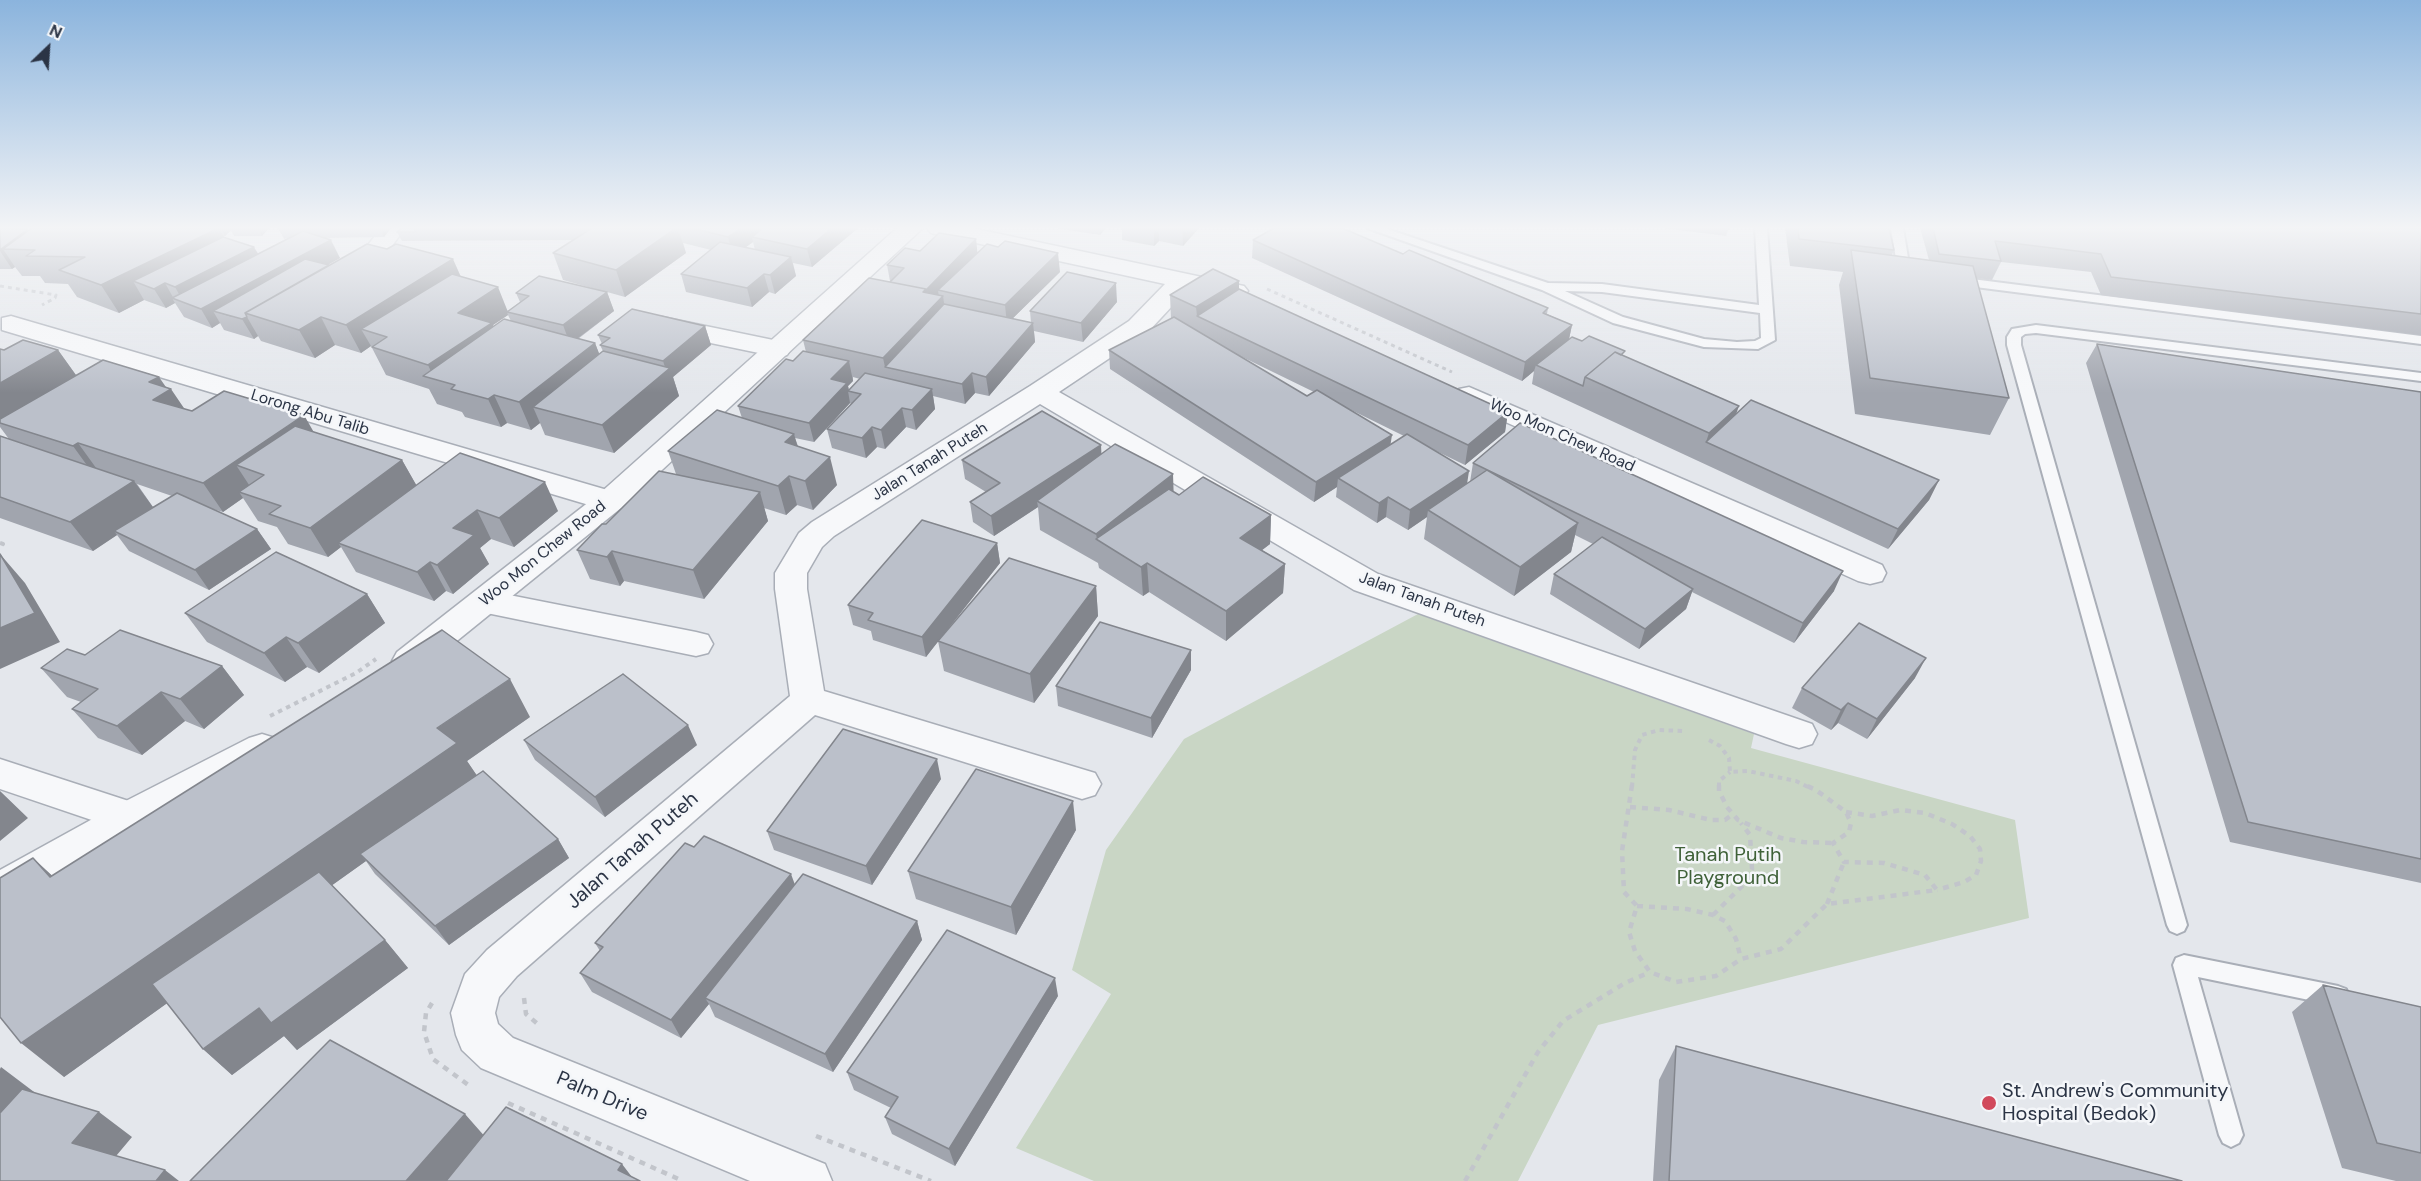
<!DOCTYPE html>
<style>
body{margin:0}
#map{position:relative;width:2421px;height:1181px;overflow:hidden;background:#e4e7ec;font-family:"DM Sans",sans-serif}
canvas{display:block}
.north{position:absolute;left:18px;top:18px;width:60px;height:60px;-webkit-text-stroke:4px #f4f6f9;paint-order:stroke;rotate:25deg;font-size:16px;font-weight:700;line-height:24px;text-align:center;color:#2b3445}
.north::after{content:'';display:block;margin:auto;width:21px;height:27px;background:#2b3445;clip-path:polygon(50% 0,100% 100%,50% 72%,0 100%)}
</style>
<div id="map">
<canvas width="2421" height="1181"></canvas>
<div class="north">N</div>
</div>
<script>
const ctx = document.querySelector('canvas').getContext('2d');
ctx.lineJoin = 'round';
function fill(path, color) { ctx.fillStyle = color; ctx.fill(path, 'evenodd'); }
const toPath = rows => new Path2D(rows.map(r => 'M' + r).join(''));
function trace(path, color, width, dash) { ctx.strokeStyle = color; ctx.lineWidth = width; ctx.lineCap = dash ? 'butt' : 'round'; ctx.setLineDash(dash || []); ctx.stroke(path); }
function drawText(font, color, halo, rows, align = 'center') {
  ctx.font = font + ' "DM Sans",sans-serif'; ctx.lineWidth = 5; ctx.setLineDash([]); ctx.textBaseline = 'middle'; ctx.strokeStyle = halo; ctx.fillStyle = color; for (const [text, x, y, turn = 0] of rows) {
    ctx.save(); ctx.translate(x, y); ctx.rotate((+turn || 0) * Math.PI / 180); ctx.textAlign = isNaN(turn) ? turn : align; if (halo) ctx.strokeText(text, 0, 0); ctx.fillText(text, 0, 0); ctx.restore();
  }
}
const green = toPath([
 [1418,614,1754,734,1751,748,2015,820,2029,918,1598,1025,1518,1181,1094,1181,1016,1148,1111,994,1072,970,1106,850,1184,739]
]);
const pathFar2 = toPath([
 [0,286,56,295,55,298,42,305],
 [1267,289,1452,372]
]);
const pathFar1 = toPath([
 [0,543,3,544,0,546],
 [270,716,356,673,376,659],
 [1709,740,1720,746,1729,758,1730,772,1748,771,1796,781,1808,787],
 [1632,787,1635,750,1642,735,1659,730,1683,731,1684,729],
 [1719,787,1719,781,1730,772]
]);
const path = toPath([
 [1632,785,1622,851,1624,892,1637,906,1629,932,1635,951,1650,972,1676,982,1716,976,1741,959,1781,949,1827,904,1937,890,1925,875,1884,863,1844,862,1833,843,1849,832,1851,823,1846,812,1816,790,1805,785],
 [1719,785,1719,791,1727,807,1738,820,1781,838,1803,842,1833,843],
 [1630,807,1669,810,1711,820,1725,820,1733,814],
 [1846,812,1872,816,1900,810,1925,813,1952,824,1970,836,1980,849,1981,861,1976,875,1964,882,1937,890],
 [1827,904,1844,862],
 [1637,906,1687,909,1713,915,1725,921,1736,939,1741,959],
 [1713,915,1745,883,1752,869,1750,835,1741,823],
 [524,998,526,1014,540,1026],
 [432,1003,426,1013,424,1032,433,1059,471,1087],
 [508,1103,683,1181],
 [816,1136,931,1181],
 [1465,1181,1538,1052,1563,1021,1625,983,1650,972]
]);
const service = toPath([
 [1367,228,1384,228,1548,283,1602,284,1759,305,1755,228,1767,228,1775,340,1758,349,1704,347,1613,323,1542,290,1367,228],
 [1565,291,1602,292,1760,313,1761,338,1755,341,1737,342,1704,339,1623,317,1565,291],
 [1891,228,1903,228,1910,270,1915,275,1913,278,1905,278,1898,271,1891,228],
 [1956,277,2421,336,2421,344,1952,284,1950,281,1952,278,1956,277],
 [2036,325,2421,373,2421,381,2036,333,2025,334,2021,337,2021,345,2187,925,2184,931,2177,934,2170,931,2167,925,2007,345,2007,337,2012,329,2036,325],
 [2184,955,2338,986,2346,989,2349,996,2346,1003,2338,1006,2198,977,2243,1135,2239,1143,2231,1147,2223,1143,2219,1135,2173,965,2176,958,2184,955]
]);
const minor = toPath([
 [381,228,405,228,389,250,380,252,371,250,368,245,381,228],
 [927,228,972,228,1244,286,1248,291,1244,296,1235,299,1188,289,1147,333,1059,392,1378,574,1812,724,1817,734,1812,744,1799,748,1786,744,1354,590,1040,404,834,536,822,547,807,573,807,589,824,691,1095,773,1101,784,1095,795,1082,799,815,715,517,976,499,997,495,1013,498,1024,513,1038,825,1164,832,1181,750,1181,481,1068,462,1050,456,1035,451,1013,465,974,487,950,790,696,775,589,775,573,799,533,812,522,1030,386,1129,321,1165,284,939,235,931,233,927,228],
 [11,316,621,494,625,501,621,508,610,511,599,508,2,330,2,318,11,316],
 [662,317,778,341,787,343,791,349,787,355,778,357,653,331,649,325,653,319,662,317],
 [1469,387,1882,565,1886,573,1882,581,1870,584,1858,581,1459,401,1455,395,1459,389,1469,387],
 [484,590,696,632,708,635,713,644,708,653,696,656,472,610,467,602,472,594,484,590],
 [0,759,144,806,149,817,144,828,130,833,0,789,0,759]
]);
const tertiary = toPath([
 [897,228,923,228,621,508,421,670,409,674,397,670,392,661,397,652,599,494,897,228],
 [262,734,275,738,281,748,275,758,144,828,14,902,0,907,0,870,116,806,249,738,262,734]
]);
const wall = toPath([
 [0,228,29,230,32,228,269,228,262,236,234,236,231,230,225,236,223,236,258,254,288,238,284,239,278,228,274,228,391,228,384,237,325,238,340,258,328,265,461,276,508,311,520,302,516,293,602,291,563,280,553,253,574,240,402,241,397,232,401,228,858,228,812,267,793,263,796,276,775,294,769,292,752,307,686,292,681,274,711,250,683,243,686,253,625,297,607,292,614,311,578,339,595,343,599,354,603,351,600,345,602,344,598,335,705,326,711,345,673,377,679,396,614,453,545,435,540,423,531,430,507,423,501,427,465,417,462,412,437,404,429,389,386,375,371,346,361,353,335,345,315,358,261,341,258,336,254,339,224,330,220,323,212,328,184,317,175,303,166,308,144,300,119,313,77,297,68,284,45,283,40,276,22,276,15,267,12,269,0,269],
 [753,242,755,250,745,248],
 [508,315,511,321,494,327,493,325],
 [1055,228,1106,228,1100,235],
 [1122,228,1199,228,1183,246,1159,241,1154,246,1122,240],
 [1662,228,1729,228,1726,236],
 [1785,228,1889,228,1894,250,1892,255,1929,260,1920,228,2421,228,2421,335,2101,295,2091,272,2001,262,1992,280,1976,278,2009,398,1990,435,1855,414,1839,285,1843,272,1790,266],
 [976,239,977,253,1060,272,1012,319,1031,323,1030,311,1117,302,1083,342,1034,331,1035,342,989,396,975,393,965,404,933,396,935,409,916,430,906,427,885,449,877,447,866,458,832,448,827,429,851,404,850,403,814,442,795,438,798,446,837,485,813,510,797,505,786,515,764,508,768,521,704,599,624,581,620,586,590,579,577,550,606,524,676,474,668,451,742,418,738,406,793,361,806,352,803,340,890,281,887,265,920,251],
 [853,377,860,379,849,390,848,386,853,381],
 [1253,240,1403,254,1548,308,1547,314,1572,325,1569,339,1582,341,1624,356,1736,414,1939,480,1929,500,1888,549,1532,384,1534,371,1522,381,1252,258],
 [1239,289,1508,412,1505,432,1465,465,1434,450,1467,483,1470,482,1473,463,1834,591,1794,643,1692,592,1686,609,1639,649,1550,594,1554,574,1593,544,1575,535,1571,552,1514,596,1424,539,1427,517,1408,530,1386,517,1377,523,1336,497,1337,487,1314,502,1110,369,1109,350,1171,319,1170,295],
 [1234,353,1314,392,1307,396],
 [1343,406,1404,436,1391,445],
 [2097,344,2421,392,2421,883,2230,842,2086,363],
 [0,349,4,350,58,350,76,375,166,387,184,409,192,411,314,432,402,460,416,485,558,511,514,547,491,539,480,548,489,564,453,594,446,591,434,601,356,572,341,547,328,557,288,544,277,527,258,521,243,498,223,512,209,508,257,529,271,549,209,590,129,551,117,535,93,551,0,518,0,436,9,439,0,427],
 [137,484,172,496,153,507],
 [1101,454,1179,495,1271,515,1270,544,1262,550,1285,564,1283,593,1226,641,1149,592,1143,596,1099,568,1098,563,1040,530,1038,507,994,536,973,522,970,502,986,492,965,479,962,460],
 [997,543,1000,563,938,641,1096,586,1098,616,1034,703,944,671,938,641,926,657,873,640,871,631,853,625,848,605],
 [367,594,385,623,319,673,307,667,285,682,207,642,185,613],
 [85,655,222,666,244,695,204,729,185,721,142,755,98,738,72,709,81,702,67,697,41,668],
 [1191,670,1152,738,1058,706,1056,686],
 [1915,678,1867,739,1838,723,1831,730,1792,708,1802,688],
 [530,717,467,761,477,776,558,839,569,858,449,945,375,874,366,861,332,885,385,940,408,968,297,1050,284,1036,232,1075,203,1049,167,1003,64,1077,33,858,52,876],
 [524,740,697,745,605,817,535,760],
 [941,779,872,885,774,850,767,831],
 [1076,830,1016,935,916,899,908,871],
 [694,847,795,884,917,921,922,940,833,1072,715,1017,709,1004,681,1038,592,992,580,973,600,951,595,943],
 [2323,985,2421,1007,2421,1181,2396,1181,2342,1168,2292,1012],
 [1058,996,955,1166,892,1134,885,1117,891,1108,854,1090,847,1072],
 [1676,1046,2182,1181,1653,1181,1659,1080]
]);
const shadedWall = toPath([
 [219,228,234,255,165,283,174,299,172,298,175,303,166,308,154,289,133,281,144,300,119,313,101,285],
 [220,228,229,228,231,230,225,236],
 [258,228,269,228,262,236],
 [379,228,391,228,384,237],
 [676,228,678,228,686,253,625,297,616,270],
 [742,228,773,228,752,237,753,242,733,256,728,237],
 [832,228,858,228,812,267,807,249],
 [1100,228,1106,228,1100,235],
 [1154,228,1159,228,1159,241,1154,246],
 [1182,228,1199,228,1183,246],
 [28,229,41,247,35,250,3,249,15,267,12,269,0,251,0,250],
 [976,239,978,258,938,290,939,298,943,296,947,323,885,367,883,358,923,292],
 [331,240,340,258,232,317,213,311,220,323,212,328,201,309],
 [254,247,265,265,184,303,175,287],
 [1058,253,1060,272,1007,324,1005,305],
 [791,257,796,276,775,294,770,275],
 [453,259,465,286,361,329,371,346,361,353,346,325],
 [764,274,769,292,752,307,747,288],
 [1239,281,1239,308,1197,316,1196,307],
 [1116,283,1117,302,1083,342,1081,323],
 [498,287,508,312,507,312,508,315,493,325,504,351,435,380,428,365,458,313],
 [607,292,614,311,570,344,563,325],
 [247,317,258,336,254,339,242,319],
 [321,317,335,345,315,358,299,330],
 [1033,323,1035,342,989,396,986,377],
 [1572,325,1568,344,1536,365,1534,371,1522,381,1525,362],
 [705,326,711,345,673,377,679,396,614,453,602,425,666,370,663,361],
 [595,343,606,371,533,407,540,423,531,430,519,402],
 [58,350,78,378,0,423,0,383],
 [849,361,853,381,848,386,849,391,848,391,850,403,814,442,809,423,831,379],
 [972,373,975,393,965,404,962,384],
 [159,377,168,390,171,389,190,417,153,400,149,382],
 [932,389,935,409,916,430,912,410],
 [494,395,507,423,501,427,488,399],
 [1739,406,1729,434,1706,442,1709,433],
 [902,408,906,427,885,449,881,430],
 [1508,412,1505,432,1465,465,1468,445],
 [304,415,320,443,264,475,236,465,253,491,239,492,243,498,223,512,203,483],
 [872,427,877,447,866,458,862,438],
 [794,434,802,462,785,442],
 [1392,435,1389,454,1338,478,1337,487,1314,502,1316,482],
 [78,443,99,472,94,475,73,446],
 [1101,445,1102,465,1037,501,1038,507,994,536,991,516],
 [830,457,837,485,813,510,805,481],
 [402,460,418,488,338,543,341,547,328,557,310,528],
 [1469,471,1466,491,1428,510,1427,517,1408,530,1410,510],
 [1173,474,1174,503,1097,539,1096,534],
 [789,476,797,505,786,515,778,486],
 [1939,480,1929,500,1888,549,1898,529],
 [134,481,155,510,114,531,117,535,93,551,70,522],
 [545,482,558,511,514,547,499,518],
 [760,492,768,521,704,599,693,570],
 [1388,497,1386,517,1377,523,1379,503],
 [477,510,491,539,480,548,489,564,453,594,437,565,453,528],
 [1271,515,1270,544,1240,567,1240,538],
 [1578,523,1571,552,1514,596,1520,567],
 [257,529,271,549,209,590,195,570],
 [997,543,1000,563,926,657,922,637],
 [612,551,624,581,620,586,607,557],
 [0,554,25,583,60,642,0,669],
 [430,562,446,591,434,601,417,572],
 [1147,563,1149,592,1143,596,1141,567],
 [1285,564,1283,593,1226,641,1226,611],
 [1843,571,1834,591,1794,643,1803,623],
 [1096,586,1098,616,1034,703,1030,674],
 [1693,589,1686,609,1639,649,1645,629],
 [367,594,385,623,319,673,298,643],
 [286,637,307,667,285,682,264,653],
 [1191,650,1191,670,1152,738,1151,718],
 [1926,658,1915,678,1867,739,1877,719],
 [222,666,244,695,204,729,180,699],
 [510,679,530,717,467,761,480,780,360,854,366,861,64,1077,21,1043,437,728],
 [161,692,185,721,142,755,117,726],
 [1848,703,1838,723,1831,730,1841,710],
 [688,725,697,745,605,817,595,797],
 [937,759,941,779,872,885,866,866],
 [0,791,28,818,0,841],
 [1073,801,1076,830,1016,935,1011,907],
 [558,839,569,858,449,945,435,926],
 [33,858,72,894,50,877],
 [791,874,798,893,705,998,709,1004,681,1038,671,1020],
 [917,921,922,940,833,1072,825,1054],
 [385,940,408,968,297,1050,284,1036,232,1075,203,1049,259,1008],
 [1055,978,1058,996,955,1166,949,1149],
 [1,1067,46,1101,0,1151,0,1069],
 [99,1112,132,1137,106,1168,72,1143],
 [465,1114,487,1139,451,1181,406,1181],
 [622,1164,635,1181,618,1170],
 [165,1170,179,1181,156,1181]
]);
const building = toPath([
 [0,228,28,229,0,250,0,228],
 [32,228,219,228,101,285,59,270,85,257,26,256,35,250,3,249,32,228],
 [401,228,414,228,416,232,397,232,401,228],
 [592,228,676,228,616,270,553,253,592,228],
 [691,228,742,228,728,237,691,228],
 [763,228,832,228,807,249,752,237,763,228],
 [1274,228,1342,228,1403,254,1409,250,1548,308,1543,313,1572,325,1525,362,1253,240,1274,228],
 [1798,228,1889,228,1894,250,1799,239,1798,228],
 [1933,228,2421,228,2421,314,2111,277,2101,254,1995,241,2001,261,1939,254,1933,228],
 [303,231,331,240,201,309,172,298,303,231],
 [939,233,976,239,926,290,926,289,890,282,904,268,887,265,905,248,920,251,939,233],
 [223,237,254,247,175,287,165,283,154,289,133,281,223,237],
 [1005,241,1058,253,1005,305,938,290,987,244,998,247,1005,241],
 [720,242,791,257,770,275,764,274,747,288,681,274,720,242],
 [367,244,387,249,396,244,453,259,346,325,321,317,299,330,245,313,367,244],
 [1851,250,1973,266,2009,398,1870,378,1851,250],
 [305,259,329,265,245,313,247,317,242,319,213,311,305,259],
 [1213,269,1239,281,1196,307,1170,295,1213,269],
 [1067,272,1116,283,1081,323,1030,311,1067,272],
 [452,274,498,287,458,313,492,323,428,365,372,347,387,337,361,329,452,274],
 [539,276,607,292,563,325,507,312,529,296,516,293,539,276],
 [869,278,926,289,923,292,943,296,883,358,803,340,869,278],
 [1239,289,1508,412,1468,445,1197,316,1239,289],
 [944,304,1033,323,986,377,972,373,962,384,885,367,944,304],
 [632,309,705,326,663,361,600,345,610,338,598,335,632,309],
 [1174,317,1307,396,1317,390,1392,435,1316,482,1109,350,1174,317],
 [504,319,595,343,519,402,494,395,488,399,451,389,455,385,423,376,504,319],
 [1589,336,1625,351,1621,355,1615,352,1585,377,1583,386,1536,365,1572,337,1582,341,1589,336],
 [23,340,58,350,0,383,0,349,4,350,23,340],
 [2097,344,2421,392,2421,859,2248,822,2097,344],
 [603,351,670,368,602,425,533,407,603,351],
 [803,351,849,361,831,379,847,383,809,423,738,406,786,359,793,361,803,351],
 [1615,352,1739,406,1709,433,1585,377,1615,352],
 [103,360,159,377,149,382,171,389,153,400,192,411,224,391,304,415,203,483,78,443,73,446,0,423,0,419,103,360],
 [865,373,932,389,912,410,902,408,881,430,872,427,862,438,827,429,861,394,848,391,865,373],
 [1751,400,1939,480,1898,529,1706,442,1751,400],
 [717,410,794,434,785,442,830,457,805,481,789,476,778,486,668,451,717,410],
 [1042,411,1101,445,991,516,970,502,1000,483,962,460,1042,411],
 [1520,423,1843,571,1803,623,1473,463,1520,423],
 [295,426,402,460,310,528,269,514,281,506,239,492,264,475,236,465,295,426],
 [1407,434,1469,471,1410,510,1388,497,1379,503,1338,478,1407,434],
 [0,436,134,481,70,522,0,497,0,436],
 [1115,444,1173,474,1096,534,1037,501,1115,444],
 [460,453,545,482,499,518,477,510,453,528,474,535,437,565,430,562,417,572,338,543,460,453],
 [1487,470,1578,523,1520,567,1428,510,1487,470],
 [659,471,760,492,693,570,612,551,607,557,577,550,602,524,606,524,659,471],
 [1203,477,1271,515,1240,538,1285,564,1226,611,1147,563,1141,567,1096,539,1169,489,1179,495,1203,477],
 [177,493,257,529,195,570,114,531,177,493],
 [922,520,997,543,922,637,868,620,873,613,848,605,922,520],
 [1602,537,1693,589,1645,629,1554,574,1602,537],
 [276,552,367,594,298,643,286,637,264,653,185,613,276,552],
 [0,554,35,613,0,628,0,554],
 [1009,558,1096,586,1030,674,938,641,1009,558],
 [1100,622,1191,650,1151,718,1056,686,1100,622],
 [1859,623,1926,658,1877,719,1848,703,1841,710,1802,688,1859,623],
 [120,630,222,666,180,699,161,692,117,726,72,709,98,689,41,668,67,649,85,655,120,630],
 [442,630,510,679,437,728,457,743,21,1043,0,1017,0,878,33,858,50,877,442,630],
 [623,674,688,725,595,797,524,740,623,674],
 [843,729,937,759,866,866,767,831,843,729],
 [976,769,1073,801,1011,907,908,871,976,769],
 [483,771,558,839,435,926,360,854,483,771],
 [704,836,791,874,671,1020,580,973,603,947,595,943,685,843,694,847,704,836],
 [319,872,385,940,271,1023,259,1008,203,1049,152,984,319,872],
 [803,874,917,921,825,1054,705,998,803,874],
 [947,930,1055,978,949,1149,885,1117,898,1097,847,1072,947,930],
 [2323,985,2421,1007,2421,1153,2377,1143,2323,985],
 [330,1040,465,1114,406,1181,190,1181,330,1040],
 [1676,1046,2182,1181,1669,1181,1676,1046],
 [22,1089,99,1112,72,1143,165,1170,156,1181,0,1181,0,1113,22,1089],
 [506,1107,622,1164,618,1170,640,1181,446,1181,506,1107]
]);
const markers = [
 [1989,1103,8,"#d1495b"]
];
const streetNames = [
 ["Lorong Abu Talib",310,413,17],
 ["Woo Mon Chew Road",1562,436,24],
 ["Jalan Tanah Puteh",930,462,-32],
 ["Woo Mon Chew Road",543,554,-39],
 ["Jalan Tanah Puteh",1422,600,20]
];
const nearStreetnames = [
 ["Jalan Tanah Puteh",633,851,-41],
 ["Palm Drive",602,1097,23]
];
const nearParknames = [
 ["Tanah Putih",1728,856],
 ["Playground",1728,879]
];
const nearPoinames = [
 ["St. Andrew's Community",2002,1092],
 ["Hospital (Bedok)",2002,1115]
];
fill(green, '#c9d6c5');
trace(service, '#a9aeb7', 4);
trace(minor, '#a9aeb7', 3);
trace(tertiary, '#a9aeb7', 3);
trace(pathFar2, '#c2c5cb', 3, [4, 4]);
trace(pathFar1, '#c2c5cb', 4, [4.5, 4.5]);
trace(path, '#c2c5cb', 4.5, [6, 6]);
fill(service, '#f7f8fa');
fill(minor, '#f7f8fa');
fill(tertiary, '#f7f8fa');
fill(wall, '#a1a5ae');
fill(shadedWall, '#83868d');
fill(building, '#bbc0ca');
trace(building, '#83868d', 1.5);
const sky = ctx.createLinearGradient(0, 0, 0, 393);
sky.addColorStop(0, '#8bb4dd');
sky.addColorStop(0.58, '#f3f4f6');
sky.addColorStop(1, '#f3f4f600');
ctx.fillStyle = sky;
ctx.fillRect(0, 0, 2421, 393);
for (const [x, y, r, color] of markers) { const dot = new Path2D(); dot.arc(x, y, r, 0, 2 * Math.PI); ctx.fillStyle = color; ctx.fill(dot); trace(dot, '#f4f6f9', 2); }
drawText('16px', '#2b3445', '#f4f6f9', streetNames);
drawText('20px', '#2b3445', '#f4f6f9', nearStreetnames);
drawText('20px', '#3f6138', '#f4f6f9', nearParknames);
drawText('20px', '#2b3445', '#f4f6f9', nearPoinames, 'left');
</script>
